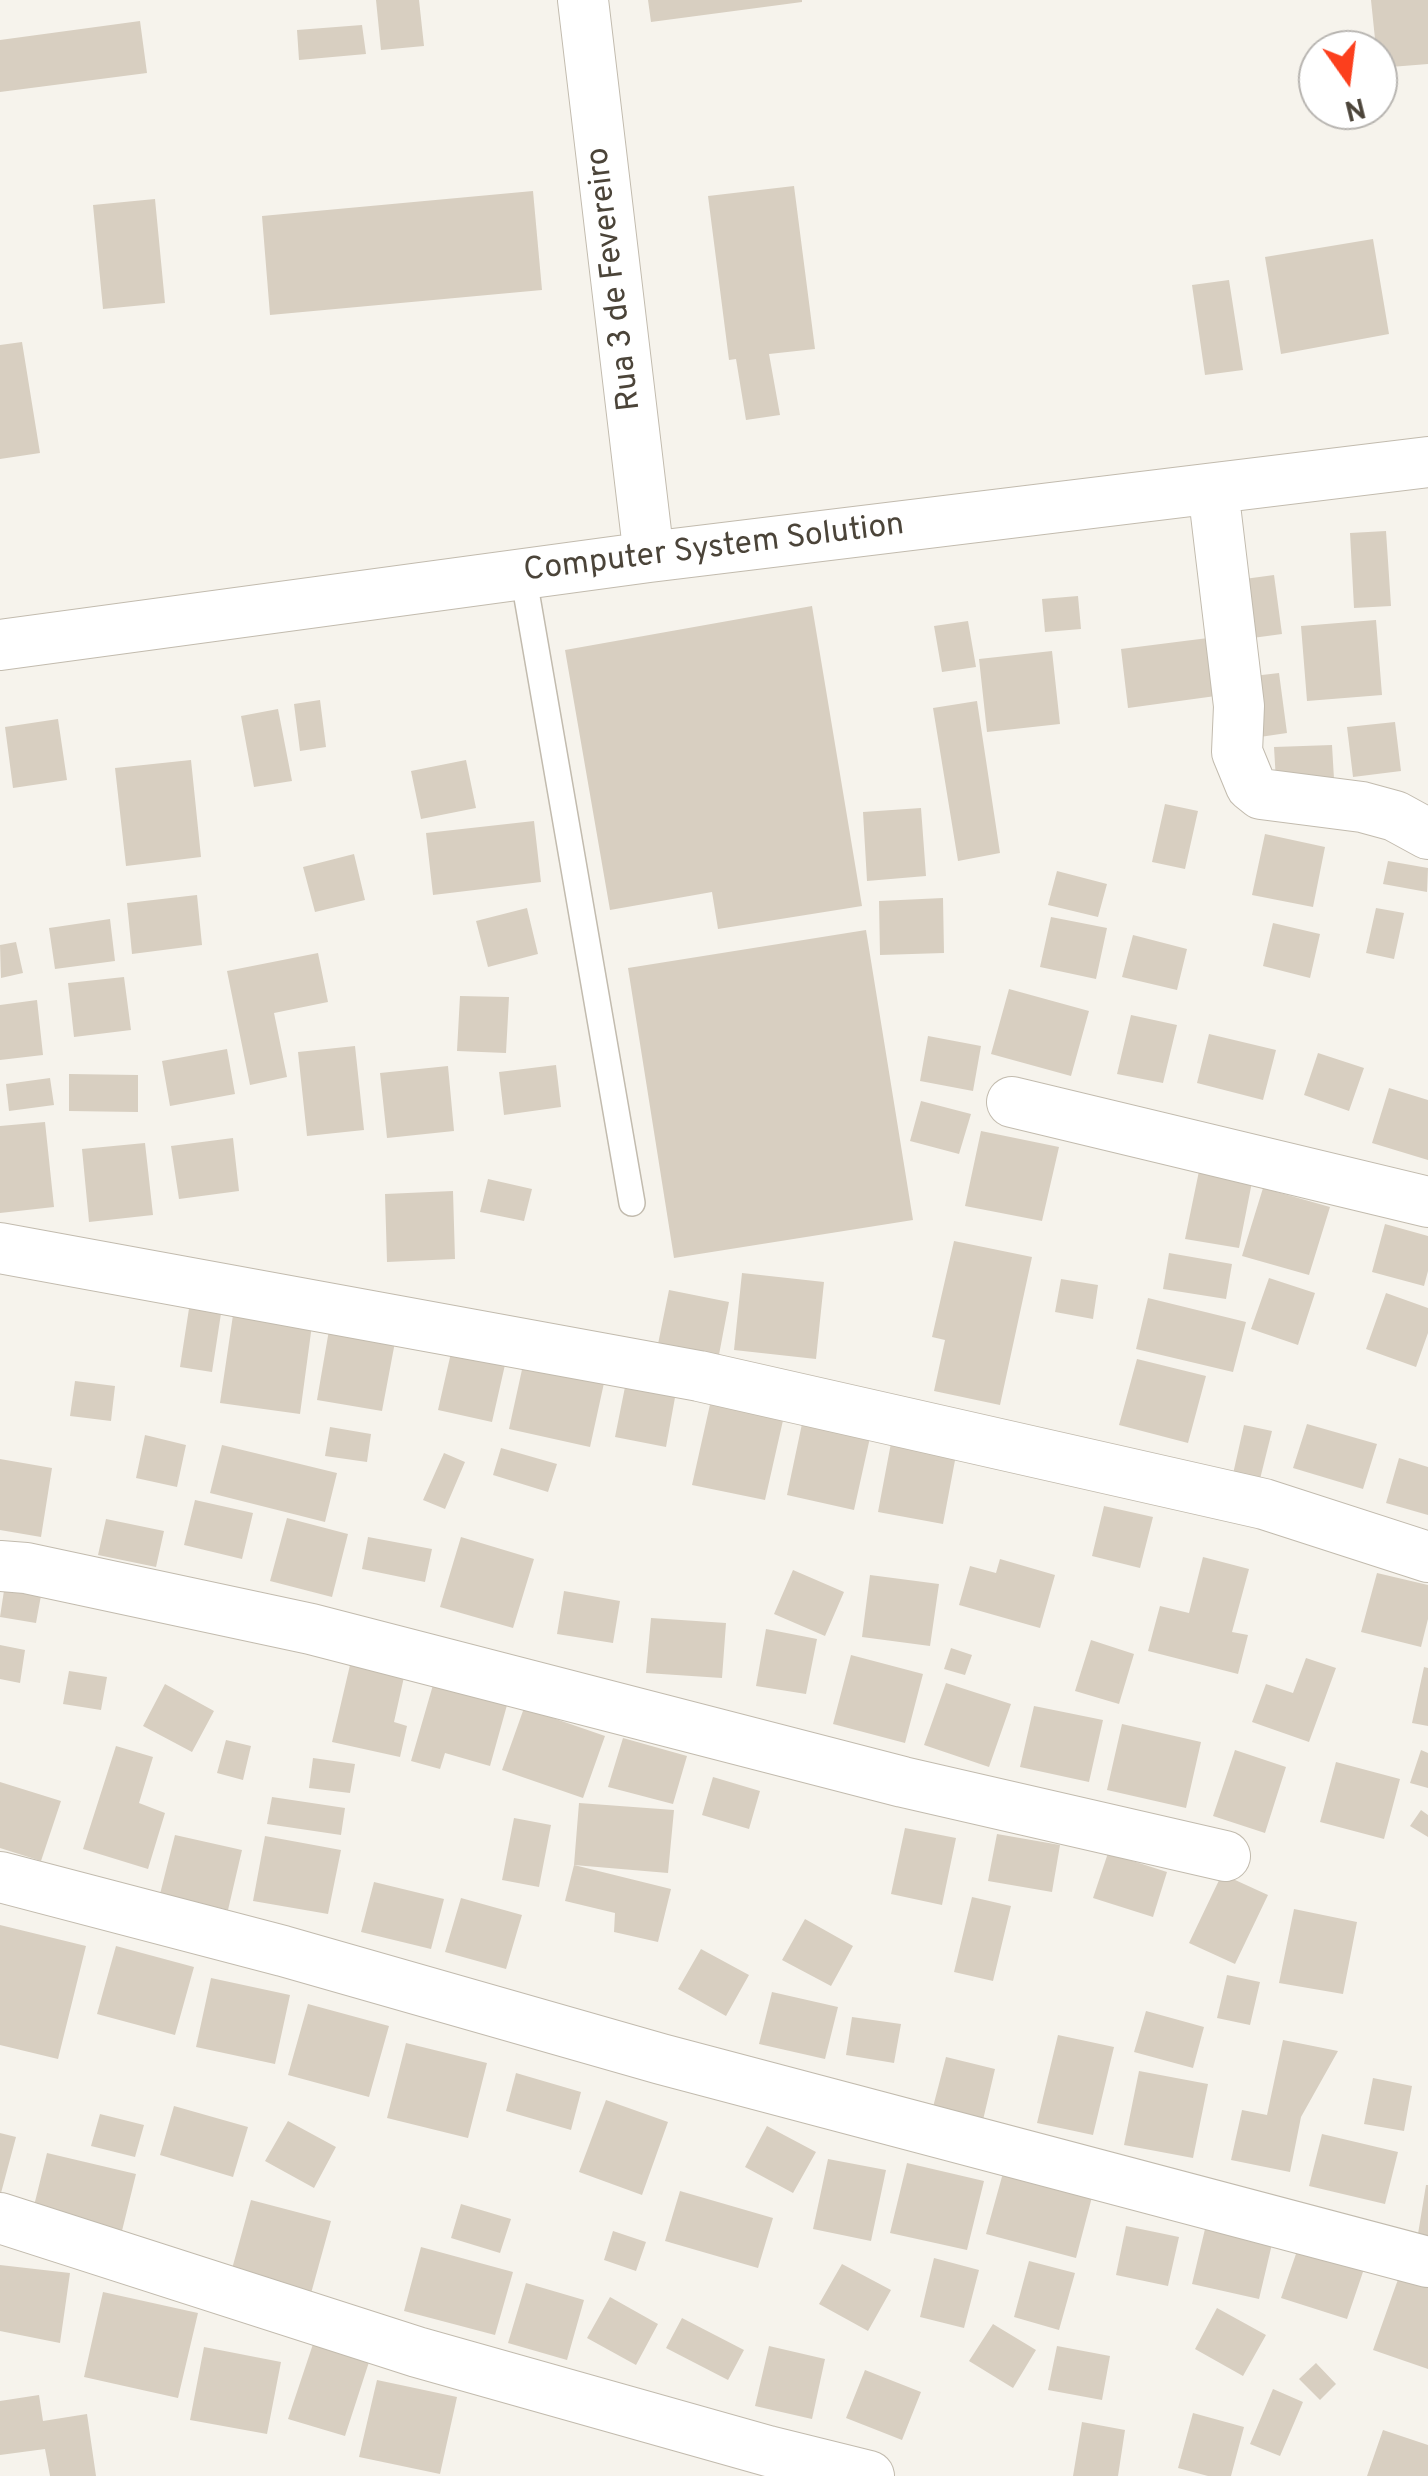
<!DOCTYPE html>
<style>
body{margin:0}
#map{position:relative;width:1428px;height:2476px;overflow:hidden;background:#f6f3ec;font-family:Overpass,sans-serif}
canvas{display:block}
.north{position:absolute;left:1298px;top:30px;width:100px;height:100px;box-sizing:border-box;background:#fff;border:2px solid #b7b4b0;border-radius:50%;rotate:166deg;font-size:28px;font-weight:700;line-height:40px;text-align:center;color:#4b4439}
.north::after{content:'';display:block;margin:auto;width:35px;height:45px;background:#fc3f1d;clip-path:polygon(50% 0,100% 100%,50% 72%,0 100%)}
</style>
<div id="map">
<canvas width="1428" height="2476"></canvas>
<div class="north">N</div>
</div>
<script>
const ctx = document.querySelector('canvas').getContext('2d');
ctx.lineJoin = 'round';
function fill(path, color) { ctx.fillStyle = color; ctx.fill(path, 'evenodd'); }
const toPath = rows => new Path2D(rows.map(r => 'M' + r).join(''));
function trace(path, color, width, dash) { ctx.strokeStyle = color; ctx.lineWidth = width; ctx.lineCap = dash ? 'butt' : 'round'; ctx.setLineDash(dash || []); ctx.stroke(path); }
function drawText(font, color, halo, rows, align = 'center') {
  ctx.font = font + ' Overpass,sans-serif'; ctx.lineWidth = 8; ctx.setLineDash([]); ctx.textBaseline = 'middle'; ctx.strokeStyle = halo; ctx.fillStyle = color; for (const [text, x, y, turn = 0] of rows) {
    ctx.save(); ctx.translate(x, y); ctx.rotate((+turn || 0) * Math.PI / 180); ctx.textAlign = isNaN(turn) ? turn : align; if (halo) ctx.strokeText(text, 0, 0); ctx.fillText(text, 0, 0); ctx.restore();
  }
}
const building = toPath([
 [376,0,419,0,424,46,381,50],
 [648,0,802,0,802,2,651,22],
 [1371,0,1428,0,1428,64,1378,68],
 [140,21,147,73,0,92,0,40],
 [362,25,366,54,299,60,297,30],
 [794,186,815,349,769,354,780,415,746,420,736,359,729,360,708,196],
 [533,191,542,290,270,315,262,216],
 [155,199,165,303,103,309,93,205],
 [1373,239,1389,334,1281,354,1265,257],
 [1229,280,1243,370,1205,375,1192,285],
 [22,342,40,453,0,459,0,345],
 [1386,531,1391,606,1354,608,1350,533],
 [1274,575,1282,634,1245,639,1237,580],
 [1078,596,1081,629,1045,632,1042,599],
 [812,606,862,906,718,929,712,892,610,910,565,650],
 [1376,620,1382,695,1307,701,1301,626],
 [968,621,976,667,942,672,934,626],
 [1216,637,1223,695,1128,708,1121,649],
 [1052,651,1060,724,987,732,979,659],
 [1279,673,1287,733,1253,738,1245,677],
 [320,700,326,747,300,751,294,704],
 [977,701,1000,853,958,861,933,708],
 [278,709,292,781,254,787,241,716],
 [58,719,67,780,13,788,5,727],
 [1395,722,1401,771,1353,777,1347,727],
 [1332,745,1334,779,1276,781,1274,747],
 [191,760,201,857,126,866,115,768],
 [466,760,476,808,421,819,411,771],
 [1165,804,1198,811,1185,869,1152,862],
 [921,808,926,876,867,881,863,812],
 [534,821,541,882,433,895,426,833],
 [1265,834,1325,847,1313,907,1252,895],
 [354,854,365,900,315,912,303,867],
 [1388,861,1428,868,1427,892,1383,884],
 [1057,871,1107,884,1098,917,1048,905],
 [197,895,202,945,132,954,127,903],
 [943,898,944,953,880,955,879,901],
 [527,908,538,954,488,967,476,921],
 [1376,908,1404,913,1394,959,1366,953],
 [1051,917,1107,928,1096,979,1040,967],
 [110,919,115,961,55,969,49,928],
 [1273,923,1320,934,1310,978,1263,966],
 [866,930,913,1220,674,1258,628,968],
 [1133,935,1187,949,1177,990,1122,977],
 [16,942,23,973,1,978,0,945],
 [318,953,328,1002,274,1013,287,1077,250,1085,227,971],
 [124,977,131,1030,74,1037,68,983],
 [1009,989,1089,1011,1071,1076,991,1054],
 [460,996,509,997,506,1053,457,1051],
 [37,1000,43,1055,0,1060,0,1005],
 [1131,1015,1177,1025,1163,1083,1117,1074],
 [1209,1034,1276,1050,1263,1100,1197,1083],
 [928,1036,981,1046,973,1091,920,1081],
 [355,1046,364,1130,307,1136,298,1052],
 [227,1049,235,1094,170,1106,162,1061],
 [1318,1053,1364,1068,1349,1111,1304,1095],
 [556,1065,561,1107,504,1115,499,1072],
 [448,1066,454,1131,387,1138,380,1073],
 [69,1074,138,1075,138,1112,69,1111],
 [50,1078,54,1105,9,1111,6,1084],
 [1389,1088,1428,1100,1428,1160,1372,1143],
 [921,1101,971,1114,959,1154,910,1141],
 [45,1122,54,1207,0,1213,0,1126],
 [981,1131,1059,1147,1042,1221,965,1206],
 [233,1138,239,1191,179,1199,171,1146],
 [145,1143,153,1215,89,1222,82,1149],
 [1199,1171,1252,1182,1239,1248,1185,1239],
 [488,1179,532,1189,524,1221,480,1212],
 [1263,1188,1330,1207,1309,1275,1242,1256],
 [453,1191,455,1259,387,1262,385,1194],
 [1385,1224,1428,1236,1428,1271,1424,1286,1372,1272],
 [954,1241,1032,1257,1000,1405,934,1391,945,1340,932,1337],
 [1169,1253,1232,1264,1226,1299,1163,1289],
 [742,1273,824,1282,816,1359,734,1350],
 [1269,1278,1315,1293,1298,1345,1251,1329],
 [1061,1279,1098,1285,1093,1319,1055,1312],
 [669,1290,729,1302,718,1360,657,1349],
 [1386,1293,1428,1308,1428,1333,1416,1367,1366,1349],
 [1148,1298,1246,1322,1233,1372,1136,1349],
 [190,1302,222,1307,212,1372,180,1367],
 [233,1315,312,1325,300,1414,220,1403],
 [329,1330,395,1342,382,1411,317,1400],
 [453,1344,507,1356,492,1422,438,1410],
 [1137,1359,1206,1376,1188,1443,1119,1425],
 [523,1365,604,1383,590,1447,509,1429],
 [75,1381,115,1386,111,1421,70,1416],
 [626,1382,676,1392,666,1447,615,1437],
 [711,1400,784,1416,765,1500,692,1485],
 [803,1419,871,1433,854,1510,787,1495],
 [1307,1424,1377,1444,1363,1489,1293,1468],
 [1244,1425,1272,1431,1260,1479,1233,1474],
 [330,1427,371,1434,367,1462,325,1456],
 [145,1435,186,1445,177,1487,136,1478],
 [891,1443,956,1455,943,1524,878,1512],
 [222,1445,337,1473,325,1522,210,1493],
 [501,1448,557,1464,548,1492,493,1475],
 [444,1453,465,1462,445,1509,423,1500],
 [1399,1458,1428,1467,1428,1515,1386,1503],
 [0,1459,52,1468,41,1537,0,1530],
 [195,1500,253,1513,242,1559,184,1545],
 [1104,1506,1153,1517,1140,1568,1092,1556],
 [287,1518,348,1534,332,1597,270,1581],
 [106,1519,164,1531,156,1567,98,1555],
 [368,1537,432,1549,425,1582,362,1569],
 [461,1537,534,1559,513,1628,440,1607],
 [1203,1557,1249,1569,1232,1632,1248,1635,1238,1674,1148,1651,1160,1606,1189,1613],
 [1000,1559,1055,1575,1040,1628,959,1605,970,1566,996,1573],
 [793,1570,844,1592,825,1636,774,1614],
 [1377,1573,1428,1585,1428,1619,1421,1647,1361,1632],
 [870,1575,939,1584,930,1646,862,1637],
 [5,1584,42,1590,36,1623,0,1617],
 [564,1591,620,1601,613,1643,557,1634],
 [651,1618,726,1623,722,1678,646,1673],
 [766,1629,817,1639,806,1694,756,1686],
 [1091,1640,1134,1654,1119,1704,1075,1691],
 [0,1645,25,1650,20,1683,0,1679],
 [951,1648,972,1655,965,1675,944,1669],
 [851,1655,923,1674,905,1743,833,1724],
 [1306,1658,1336,1668,1309,1742,1252,1722,1266,1684,1293,1693],
 [350,1665,404,1677,394,1722,407,1726,400,1757,332,1742],
 [1424,1667,1428,1668,1428,1726,1412,1723],
 [69,1671,107,1677,101,1710,63,1704],
 [435,1678,509,1698,490,1766,445,1753,440,1769,411,1761],
 [946,1683,1011,1704,989,1767,924,1745],
 [165,1684,214,1711,192,1752,143,1726],
 [1034,1706,1103,1720,1089,1782,1020,1767],
 [524,1708,605,1736,583,1798,502,1770],
 [1122,1724,1201,1742,1186,1808,1107,1790],
 [623,1738,687,1756,673,1804,608,1787],
 [226,1740,251,1746,243,1780,217,1773],
 [116,1746,153,1757,139,1803,165,1813,148,1869,83,1849],
 [1235,1750,1286,1767,1265,1833,1213,1816],
 [1421,1750,1428,1753,1428,1788,1410,1783],
 [313,1758,355,1764,350,1793,309,1788],
 [1336,1762,1400,1779,1384,1839,1320,1822],
 [713,1777,760,1791,749,1829,702,1815],
 [0,1782,61,1801,41,1861,0,1848],
 [272,1797,345,1808,341,1835,267,1824],
 [579,1803,674,1810,668,1873,574,1865,671,1889,658,1942,614,1932,615,1913,565,1901,574,1865],
 [1421,1810,1428,1815,1428,1837,1410,1826],
 [514,1818,551,1825,539,1887,502,1880],
 [905,1828,956,1838,942,1905,891,1894],
 [997,1834,1060,1845,1052,1892,988,1881],
 [175,1835,242,1850,228,1910,160,1894],
 [265,1836,341,1850,328,1914,253,1901],
 [1108,1853,1167,1872,1153,1917,1093,1898],
 [1222,1874,1268,1895,1235,1964,1189,1943],
 [374,1882,444,1899,431,1949,361,1932],
 [972,1897,1011,1906,993,1981,954,1972],
 [461,1898,522,1915,506,1969,445,1952],
 [1294,1909,1357,1922,1343,1994,1279,1983],
 [805,1919,853,1946,831,1986,782,1960],
 [0,1925,86,1946,58,2059,0,2045],
 [116,1946,194,1967,175,2035,97,2014],
 [701,1949,749,1975,726,2016,678,1989],
 [1227,1975,1260,1982,1250,2025,1217,2018],
 [211,1978,290,1995,275,2064,196,2047],
 [772,1992,838,2007,825,2059,759,2044],
 [308,2004,389,2026,369,2097,288,2075],
 [1146,2011,1204,2027,1193,2068,1134,2052],
 [852,2017,901,2024,894,2063,846,2055],
 [1058,2035,1114,2047,1093,2135,1037,2123],
 [1283,2040,1338,2051,1301,2117,1290,2172,1231,2160,1242,2110,1267,2115],
 [406,2043,487,2063,468,2138,387,2118],
 [946,2057,995,2069,983,2120,933,2107],
 [1139,2071,1208,2084,1193,2158,1124,2145],
 [516,2073,581,2092,571,2130,506,2111],
 [1373,2078,1412,2086,1404,2131,1364,2124],
 [606,2100,668,2122,642,2195,579,2172],
 [174,2106,248,2127,233,2177,160,2155],
 [100,2114,144,2125,135,2157,91,2146],
 [288,2121,336,2147,314,2188,265,2161],
 [767,2126,816,2152,793,2193,745,2167],
 [0,2133,16,2137,1,2193,0,2193],
 [1322,2134,1398,2152,1385,2204,1309,2186],
 [47,2153,136,2174,120,2239,31,2218],
 [828,2159,886,2170,871,2241,813,2229],
 [907,2163,984,2181,967,2250,890,2233],
 [1003,2173,1092,2197,1076,2258,986,2234],
 [1426,2185,1428,2185,1428,2238,1418,2234],
 [680,2191,773,2218,758,2268,665,2241],
 [251,2200,331,2221,310,2297,230,2276],
 [461,2204,511,2219,500,2253,451,2238],
 [1126,2226,1179,2237,1168,2286,1116,2275],
 [1205,2229,1272,2244,1259,2299,1192,2284],
 [613,2231,646,2242,636,2271,604,2260],
 [1300,2242,1366,2263,1347,2319,1281,2298],
 [421,2247,513,2272,495,2335,404,2311],
 [934,2258,979,2270,964,2328,920,2317],
 [1029,2261,1075,2273,1059,2330,1014,2317],
 [842,2264,891,2290,868,2331,819,2304],
 [0,2265,70,2273,60,2343,0,2331],
 [1402,2268,1428,2276,1428,2369,1373,2350],
 [526,2283,584,2300,567,2360,508,2343],
 [103,2292,198,2313,178,2398,84,2377],
 [610,2297,658,2324,636,2365,587,2338],
 [1217,2308,1266,2335,1243,2376,1195,2349],
 [682,2318,744,2350,728,2380,666,2348],
 [993,2324,1036,2350,1013,2388,969,2361],
 [313,2344,369,2362,345,2436,288,2419],
 [769,2346,825,2359,812,2419,755,2406],
 [1057,2346,1110,2356,1102,2400,1048,2390],
 [204,2347,281,2362,267,2434,190,2420],
 [1316,2363,1336,2384,1320,2400,1299,2379],
 [865,2370,921,2392,902,2440,846,2418],
 [377,2380,457,2397,440,2474,359,2457],
 [1273,2389,1303,2402,1280,2456,1250,2444],
 [39,2395,43,2421,87,2414,96,2476,50,2476,45,2449,0,2455,0,2401],
 [1193,2413,1244,2427,1231,2476,1208,2476,1178,2468],
 [1082,2422,1125,2430,1118,2476,1073,2476],
 [1383,2430,1428,2445,1428,2476,1367,2476]
]);
const service = toPath([
 [523,574,632,1203]
]);
const minor = toPath([
 [583,0,649,557],
 [1213,489,1239,706,1237,752,1251,786,1261,794,1362,807,1395,816,1428,834],
 [0,645,649,557,1428,462],
 [1012,1102,1428,1202],
 [0,1248,699,1376,1264,1504,1428,1557],
 [0,1566,26,1568,311,1629,903,1782,1225,1856],
 [0,1877,283,1951,661,2059,1428,2262],
 [0,2218,417,2352,768,2451,869,2476]
]);
const streetNames = [
 ["Rua 3 de Fevereiro",616,279,-97],
 ["Computer System Solution",714,550,-7]
];
fill(building, '#d8cfc1');
trace(service, '#c2bbae', 28);
trace(minor, '#c2bbae', 52);
trace(service, '#fff', 25);
trace(minor, '#fff', 50);
drawText('32px', '#4b4439', '#fff', streetNames);
</script>
